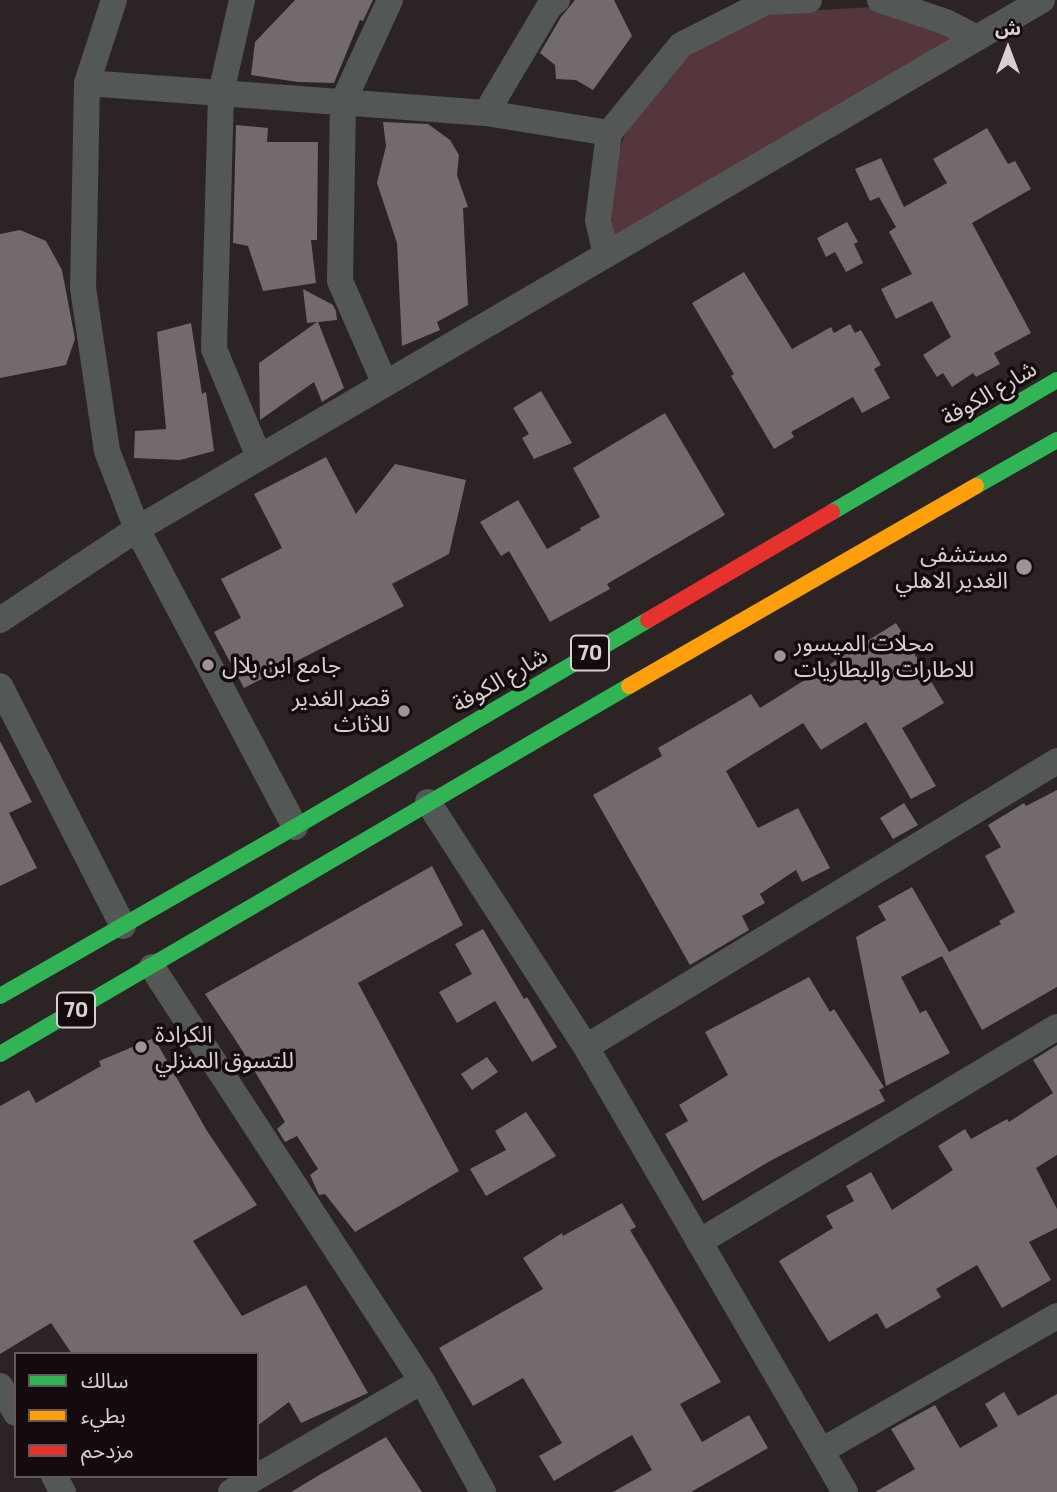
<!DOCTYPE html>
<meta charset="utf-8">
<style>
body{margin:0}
#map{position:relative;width:1057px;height:1492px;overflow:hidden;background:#2c2325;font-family:"Exo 2","Noto Sans Arabic",sans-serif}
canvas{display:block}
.legend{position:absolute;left:14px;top:1352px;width:245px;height:126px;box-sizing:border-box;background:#130b0d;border:2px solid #63595b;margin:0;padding:9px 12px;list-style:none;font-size:21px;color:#dbcfd1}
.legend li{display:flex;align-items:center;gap:14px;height:35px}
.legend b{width:35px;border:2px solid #63595b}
.north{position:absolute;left:973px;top:14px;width:70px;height:70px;-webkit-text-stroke:5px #130b0d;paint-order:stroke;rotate:0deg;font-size:19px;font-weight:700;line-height:28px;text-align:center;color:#dbcfd1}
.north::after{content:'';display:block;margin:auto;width:24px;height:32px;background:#dbcfd1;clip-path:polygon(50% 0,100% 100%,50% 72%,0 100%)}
</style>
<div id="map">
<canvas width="1057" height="1492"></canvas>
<ul class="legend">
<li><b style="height:9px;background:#30b455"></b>سالك</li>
<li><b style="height:9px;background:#ff9f0a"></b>بطيء</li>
<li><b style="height:9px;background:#e5322d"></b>مزدحم</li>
</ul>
<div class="north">ش</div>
</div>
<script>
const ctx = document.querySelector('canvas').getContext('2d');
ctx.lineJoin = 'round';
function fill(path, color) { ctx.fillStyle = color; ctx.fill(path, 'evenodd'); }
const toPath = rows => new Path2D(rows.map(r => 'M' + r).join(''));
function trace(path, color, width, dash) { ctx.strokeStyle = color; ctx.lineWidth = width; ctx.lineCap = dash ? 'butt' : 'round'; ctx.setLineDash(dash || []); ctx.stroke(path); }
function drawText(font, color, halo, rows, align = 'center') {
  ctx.font = font + ' "Exo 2","Noto Sans Arabic",sans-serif'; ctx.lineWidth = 7; ctx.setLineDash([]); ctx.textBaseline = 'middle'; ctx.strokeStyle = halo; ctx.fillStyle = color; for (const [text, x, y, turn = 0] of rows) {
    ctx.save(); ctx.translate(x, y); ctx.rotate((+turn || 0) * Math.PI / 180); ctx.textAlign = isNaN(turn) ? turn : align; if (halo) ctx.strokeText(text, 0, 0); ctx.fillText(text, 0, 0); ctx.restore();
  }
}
const green = toPath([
 [873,7,939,29,961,42,615,246,611,212,614,168,625,133,648,98,695,50,769,13]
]);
const building = toPath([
 [295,0,373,0,363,21,360,20,334,83,298,82,251,75,255,42],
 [575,0,614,0,632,36,593,90,576,80,556,79,555,65,540,53,561,17],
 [383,122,428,124,450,140,459,155,457,175,468,207,463,208,468,305,437,322,440,330,402,346,397,243,377,183,386,146],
 [236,125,268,128,267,142,318,142,317,240,311,240,316,283,263,291,248,246,233,243],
 [987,128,1008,164,1015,161,1031,189,972,223,1031,333,994,353,1000,364,976,377,973,373,952,387,943,373,937,377,923,355,951,337,932,301,896,319,881,289,912,274,889,232,896,227,879,197,870,201,855,169,881,158,904,207,947,183,933,159],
 [847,222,858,242,854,244,863,263,846,272,835,252,826,257,817,238],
 [20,230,46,241,62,270,75,339,66,365,0,378,0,234],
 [744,272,792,349,831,327,834,333,850,324,855,333,861,330,881,365,874,369,890,398,862,413,853,397,791,432,794,437,774,449,731,376,734,374,692,303],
 [303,289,333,305,336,311,337,320,318,322,344,388,322,402,314,382,260,420,259,363,317,322,307,323],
 [191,323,202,394,206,392,214,451,180,460,134,458,135,431,166,429,157,332],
 [541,391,572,443,534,459,522,438,529,434,513,408],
 [665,413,725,515,607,584,610,589,550,622,509,551,501,556,480,522,518,500,547,549,581,530,580,528,600,517,573,468],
 [326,457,356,514,395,464,466,480,449,554,392,584,404,606,244,688,214,632,241,618,221,579,282,548,254,494],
 [896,623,944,703,902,728,936,786,911,799,866,722,821,750,803,723,726,771,758,828,798,808,830,868,802,882,796,870,760,894,765,903,742,916,749,930,690,965,593,795,662,756,658,748,751,694,760,708],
 [0,741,32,802,9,813,37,868,0,886],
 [1057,790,1057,987,982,1030,942,956,901,977,920,1013,926,1010,950,1053,886,1086,856,937,886,920,878,906,912,887,949,952,1001,924,999,921,1015,912,985,856,1001,847,988,825,1024,803,1026,806],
 [904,803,918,825,893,839,880,818],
 [432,866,463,925,358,983,459,1171,355,1232,325,1194,319,1195,310,1175,318,1169,297,1136,285,1142,277,1129,285,1122,242,1050,205,994],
 [483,929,524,999,527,997,557,1047,532,1062,495,1001,457,1023,439,992,472,974,455,944],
 [809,977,830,1012,834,1009,884,1087,879,1090,885,1101,770,1161,703,1201,665,1134,688,1121,679,1105,728,1075,705,1032],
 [154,1038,207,1131,257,1205,193,1241,242,1316,306,1285,368,1393,301,1423,289,1402,257,1426,257,1354,72,1354,51,1323,0,1354,0,1106,29,1090,36,1103,101,1066,99,1061],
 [1057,1045,1057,1155,1036,1168,1057,1209,1057,1228,1029,1242,1051,1280,1002,1308,977,1265,936,1289,941,1297,886,1329,877,1313,829,1342,779,1261,833,1228,826,1216,854,1201,846,1186,871,1172,892,1210,953,1170,938,1146,965,1129,971,1139,1007,1119,1009,1122,1053,1093,1033,1060],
 [487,1057,498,1072,472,1090,461,1074],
 [526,1112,556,1156,486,1196,470,1169,506,1150,495,1131],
 [622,1203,636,1227,630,1230,721,1382,680,1404,702,1442,749,1415,768,1448,691,1492,613,1492,652,1470,632,1435,554,1481,539,1456,562,1443,523,1378,473,1406,439,1348,543,1289,523,1258,562,1233,563,1236],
 [1004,1392,1018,1416,1057,1394,1057,1492,875,1492,915,1469,891,1429,935,1405,960,1448,998,1426,985,1404],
 [386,1437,422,1492,291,1492,321,1474]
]);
const street = toPath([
 [114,0,87,83,83,288,107,451,137,529,295,827],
 [242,0,221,93,214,349,259,457],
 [880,0,946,22,977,38],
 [87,83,486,113,609,133],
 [486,113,549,7,557,0],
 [606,255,598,220,609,133,681,45,766,2,809,0],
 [385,384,340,281,343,102,390,0],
 [0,620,137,529,1042,0],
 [0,686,123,926],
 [428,802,586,1047,845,1492],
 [152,967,422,1381,483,1492],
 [586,1047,1057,761],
 [699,1242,1057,1027],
 [0,1386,16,1413],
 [821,1451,1057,1316],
 [54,1476,63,1492],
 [231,1492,422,1381]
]);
const fast = toPath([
 [976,486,1057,440],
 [832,512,1057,380],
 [0,996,295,827,648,620],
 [0,1054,629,686]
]);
const slow = toPath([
 [629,686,976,486]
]);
const jam = toPath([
 [648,620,832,512]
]);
const markers = [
 [1024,567,9,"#9e9395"],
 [780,656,7,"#9e9395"],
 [208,665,7,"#9e9395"],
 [404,711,7,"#9e9395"],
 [141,1047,7,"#9e9395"]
];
const shields = [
 [590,653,38],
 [76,1010,38]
];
const shieldNames = [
 ["70",590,653],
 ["70",76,1010]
];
const streetNames = [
 ["شارع الكوفة",989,393,-30],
 ["شارع الكوفة",500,680,-30]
];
const poiNames = [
 ["مستشفى",1008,554,"right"],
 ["الغدير الاهلي",1008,580,"right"],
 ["محلات الميسور",794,643],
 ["للاطارات والبطاريات",794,669],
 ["جامع ابن بلال",222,665],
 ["قصر الغدير",390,698,"right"],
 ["للاثاث",390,724,"right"],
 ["الكرادة",155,1034],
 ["للتسوق المنزلي",155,1060]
];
fill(green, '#56363d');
fill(building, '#736a6c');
trace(street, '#535756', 26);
trace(fast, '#30b455', 16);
trace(slow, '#ff9f0a', 16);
trace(jam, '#e5322d', 16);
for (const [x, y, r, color] of markers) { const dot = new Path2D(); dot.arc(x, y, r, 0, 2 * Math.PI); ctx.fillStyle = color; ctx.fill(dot); trace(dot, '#130b0d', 2.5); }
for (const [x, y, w] of shields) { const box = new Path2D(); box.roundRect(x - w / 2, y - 17.5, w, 35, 5); ctx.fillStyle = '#130b0d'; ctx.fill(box); trace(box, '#dbcfd1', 2); }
drawText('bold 21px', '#dbcfd1', null, shieldNames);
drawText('23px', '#dbcfd1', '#130b0d', streetNames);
drawText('23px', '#dbcfd1', '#130b0d', poiNames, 'left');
</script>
